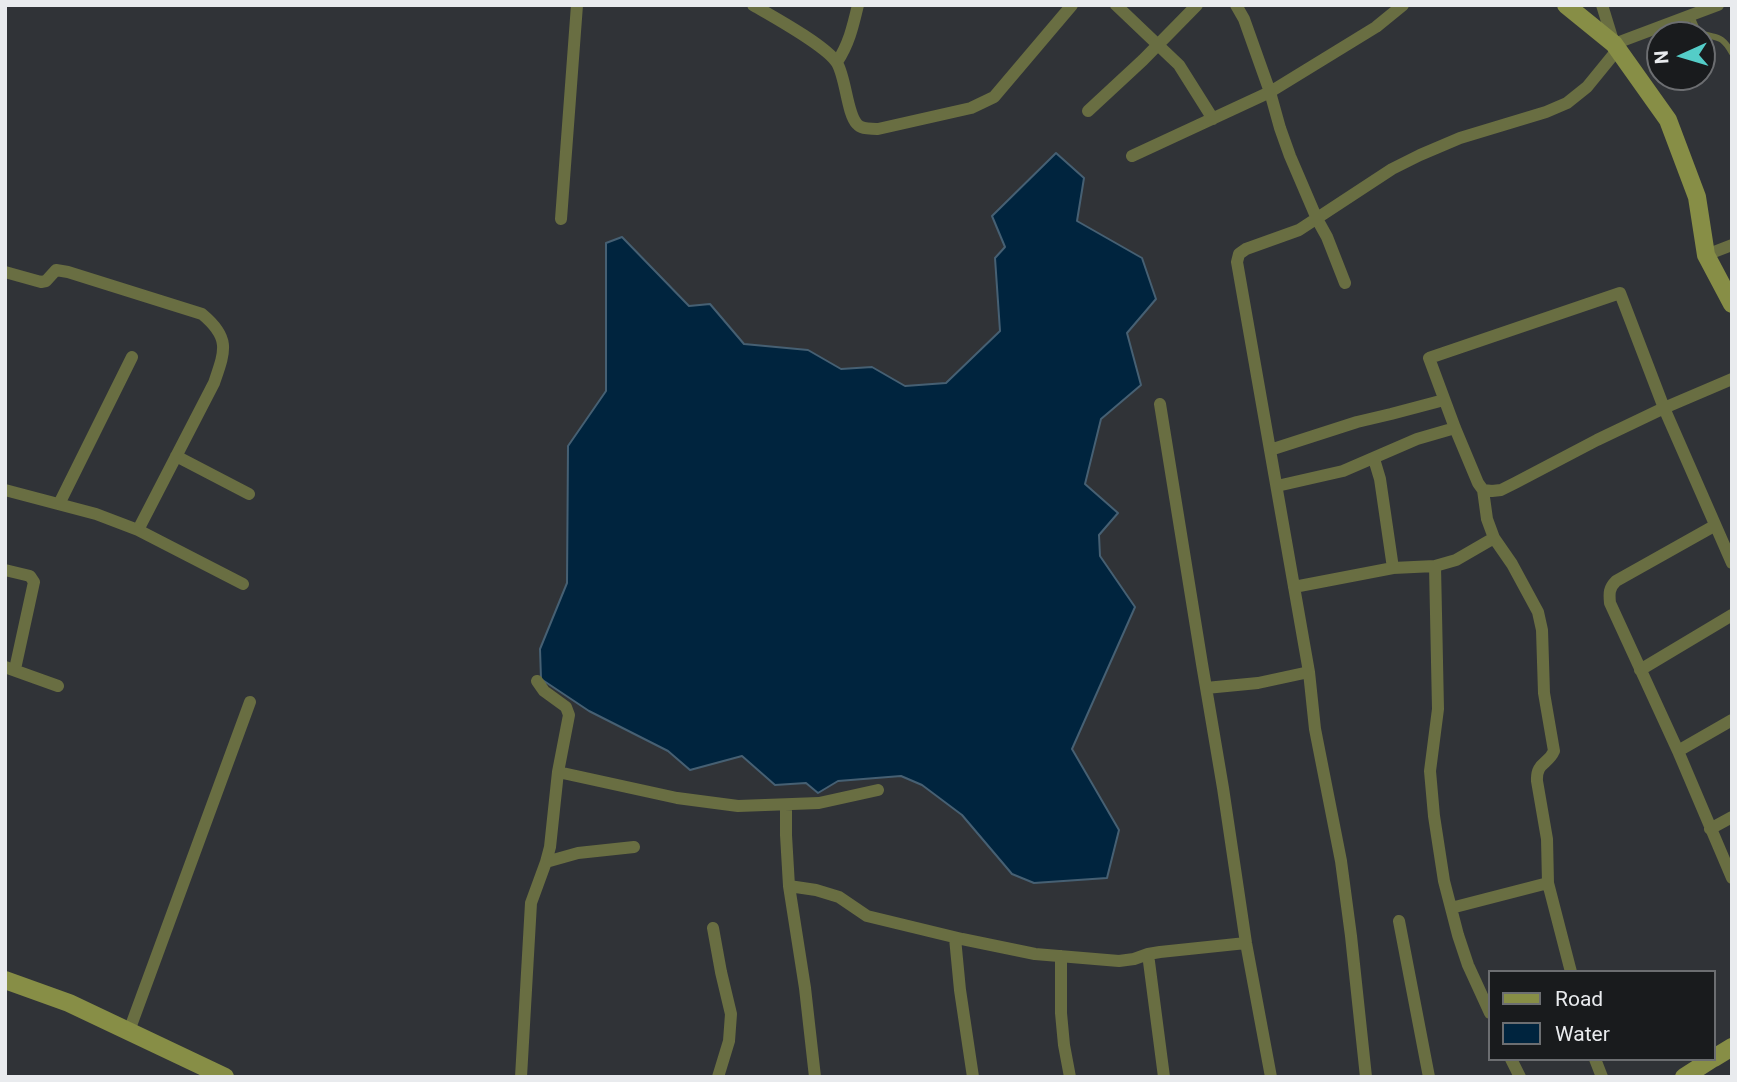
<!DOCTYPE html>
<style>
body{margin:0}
#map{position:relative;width:1737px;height:1082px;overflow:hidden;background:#303337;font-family:Roboto,sans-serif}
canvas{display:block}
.frame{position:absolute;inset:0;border:7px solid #e9ebee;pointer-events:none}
.legend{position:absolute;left:1488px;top:970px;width:228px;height:91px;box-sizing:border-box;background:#191b1d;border:2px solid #6c6e71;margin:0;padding:9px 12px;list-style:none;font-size:21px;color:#e9ebee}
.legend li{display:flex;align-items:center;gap:14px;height:35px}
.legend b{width:35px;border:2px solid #6c6e71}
.north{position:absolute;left:1646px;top:21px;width:70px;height:70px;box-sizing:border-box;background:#191b1d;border:2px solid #6c6e71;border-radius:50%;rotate:266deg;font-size:19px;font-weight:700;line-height:28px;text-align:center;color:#e9ebee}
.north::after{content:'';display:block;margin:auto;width:24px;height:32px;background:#54cdc8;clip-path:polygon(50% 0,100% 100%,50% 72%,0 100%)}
</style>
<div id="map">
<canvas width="1737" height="1082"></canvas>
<div class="frame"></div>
<ul class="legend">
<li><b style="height:9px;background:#878e46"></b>Road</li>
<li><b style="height:19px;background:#00243e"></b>Water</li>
</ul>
<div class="north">N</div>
</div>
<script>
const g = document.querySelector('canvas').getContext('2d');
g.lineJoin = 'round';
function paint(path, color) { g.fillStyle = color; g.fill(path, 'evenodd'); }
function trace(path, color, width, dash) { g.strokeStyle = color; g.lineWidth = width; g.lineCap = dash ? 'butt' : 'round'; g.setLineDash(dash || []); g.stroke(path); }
const water = new Path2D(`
 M1056,153L1084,178L1077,221L1142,258L1156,299L1127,333L1141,385L1101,419L1085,484L1118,513L1099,535L1100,556L1135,607L1072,749L1119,830L1107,878L1034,883L1012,874L962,815L922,785L901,776L838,781L818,793L806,783L775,785L742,756L690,770L668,751L589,711L541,679L540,649L567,583L568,446L606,391V243L622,237L689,306L710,304L744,344L808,350L841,369L872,367L905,386L946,383L1000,331L995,258L1005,247L992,216Z`);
const lane = new Path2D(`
 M1691,16L1698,32C1716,40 1720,32 1732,53`);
const street = new Path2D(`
 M753,5C772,16 827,46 837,63C846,78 847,114 857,124C862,130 871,128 878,129L971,108L994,97L1072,5
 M1116,5L1179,65L1213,119
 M1236,5L1244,19L1270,92L1280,128L1290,156L1317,219L1327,237L1345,283
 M1602,5L1614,44L1718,5
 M837,62C849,44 853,26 858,5
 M1088,111L1143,60L1197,5
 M1132,156L1270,92L1376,27L1403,5
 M561,219L577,5
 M1706,255L1732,245
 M5,272L41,282L46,281L56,270L68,272L202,314C231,338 225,351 214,383L138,530
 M1620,293L1664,408L1597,440L1515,483L1501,490L1492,491L1483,490L1478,483L1455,428L1429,358Z
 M1732,379L1664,408L1732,563
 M1160,404L1202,664L1223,788L1246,943L1271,1077
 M1270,450L1357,422L1391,414L1444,400
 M176,456L249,494
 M1374,459L1380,479L1393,568
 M1277,486L1343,471L1417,439L1455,428
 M5,490L96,514L138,530L243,584
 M1483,490L1487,519L1494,538L1512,564L1538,612L1542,630L1544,693L1554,751C1548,765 1536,762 1537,781L1547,839L1548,883L1571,972
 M59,504L132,357
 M1714,526L1616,581C1609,588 1609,593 1610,603L1678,751L1732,878
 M1435,566L1438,709L1430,771L1434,816L1444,881L1458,935L1468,965L1490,1013
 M5,570L30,576L34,582L15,669
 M1294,587L1393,568L1435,566L1456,560L1494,538
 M5,667L58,686
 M1640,670L1732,615
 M1206,688L1258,683L1309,672
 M1678,751L1732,720
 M558,772L677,798L738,806L819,803L878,790
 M786,805V835L789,886L805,988L815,1077
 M1710,829L1732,817
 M546,862L578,853L634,847
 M789,886L816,890L839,897L867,916L962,939L1035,954L1119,961L1134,959L1148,954L1160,952L1246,943
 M1451,908L1548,883
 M1399,921L1429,1077
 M713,928L721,972L731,1014L729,1041L718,1077
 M955,938L960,990L973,1077
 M1148,954L1164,1077
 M1061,956V1013L1064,1045L1070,1077
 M129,1031L250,702
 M1511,1059L1520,1077
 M1595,1059L1602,1077
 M521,1077L531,903L546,862L550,847L558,772L569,715L566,707L544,691L537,681
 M1366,1077L1351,936L1341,861L1315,729L1309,672L1237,262L1239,254L1246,249L1299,230L1392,169L1420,155L1460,138L1546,112L1567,103L1587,87L1618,49`);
const secondary = new Path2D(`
 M1566,5L1614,44L1668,120L1697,197L1706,255L1732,304
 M5,980L69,1003L225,1077
 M1714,1058L1732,1047
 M1684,1077L1712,1059`);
paint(water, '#00243e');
trace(water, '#466073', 2);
trace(lane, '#696e42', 6);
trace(street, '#696e42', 12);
trace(secondary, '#878e46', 18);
</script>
